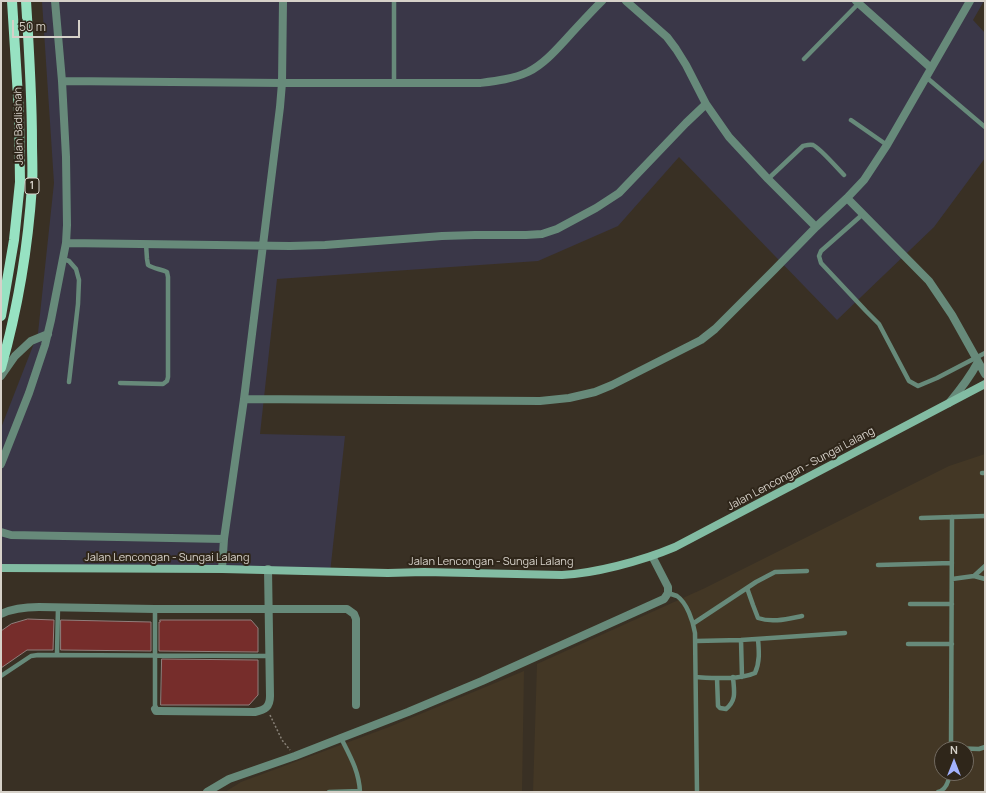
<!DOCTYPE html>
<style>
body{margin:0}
#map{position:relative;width:986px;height:793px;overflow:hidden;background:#393024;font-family:Manrope,sans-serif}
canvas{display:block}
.frame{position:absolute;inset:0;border:2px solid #d6d1c9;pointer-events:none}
.north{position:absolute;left:934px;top:741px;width:40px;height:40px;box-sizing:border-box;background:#2f261a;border:1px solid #726a60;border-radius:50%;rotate:0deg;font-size:11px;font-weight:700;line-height:16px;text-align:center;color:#d6d1c9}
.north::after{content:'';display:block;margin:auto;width:14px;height:18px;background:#a3b2fd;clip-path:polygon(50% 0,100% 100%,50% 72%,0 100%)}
.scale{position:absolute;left:12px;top:20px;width:68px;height:18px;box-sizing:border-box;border:2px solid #d6d1c9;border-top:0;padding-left:5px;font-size:12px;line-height:14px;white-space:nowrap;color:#d6d1c9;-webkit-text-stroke:3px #2f261a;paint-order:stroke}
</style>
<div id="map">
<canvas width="986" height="793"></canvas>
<div class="frame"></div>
<div class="north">N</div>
<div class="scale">50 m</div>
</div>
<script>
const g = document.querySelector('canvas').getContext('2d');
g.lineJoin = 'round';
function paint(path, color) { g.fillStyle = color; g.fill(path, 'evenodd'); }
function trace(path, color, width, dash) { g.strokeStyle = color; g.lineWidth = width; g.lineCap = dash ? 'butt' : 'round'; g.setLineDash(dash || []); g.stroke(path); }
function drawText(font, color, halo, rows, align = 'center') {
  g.font = font + ' Manrope,sans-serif'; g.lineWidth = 4; g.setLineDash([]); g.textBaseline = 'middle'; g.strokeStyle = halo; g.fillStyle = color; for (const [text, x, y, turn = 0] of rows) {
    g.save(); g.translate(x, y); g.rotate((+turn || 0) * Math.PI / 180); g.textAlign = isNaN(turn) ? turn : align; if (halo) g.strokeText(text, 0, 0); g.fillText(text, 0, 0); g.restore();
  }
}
const built = new Path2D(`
 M985,454V792H533L537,664L705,588L949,466ZM942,749H966V773H942Z
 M524,671L522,792H225L241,782L389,727Z`);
const industrial = new Path2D(`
 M42,1H984L973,20L985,33V158L934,227L837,320L679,157L618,226L538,261L277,279L260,434L345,436L330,573L1,567V428L38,333L54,183Z`);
const building = new Path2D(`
 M28,619L54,620L53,650H27L1,668V631L11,624Z
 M61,620L151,622V651L61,650Z
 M160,620H251L258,628V652L159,651V622H160Z
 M162,659L258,660V695L249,705H161Z`);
const path = new Path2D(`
 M270,715L282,740L290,750`);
const lane = new Path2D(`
 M804,59L859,3
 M926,77L985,127
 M394,83V1
 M851,120L887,145
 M768,179L803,146C807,145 810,144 813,145C820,148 838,169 844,175
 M863,214L821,251L819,256L821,263L866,311L879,324L909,381L918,386L937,378L985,353
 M63,259L69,261L76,269L79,280L78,304L69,382
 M120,383L163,384L167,381L168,377V277L167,272C161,269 154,269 148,265L147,259L146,244
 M982,473H985
 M921,518L985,516
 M878,565L952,563
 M974,576L985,566
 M952,579L974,576L985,579
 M747,588L753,605L758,618C772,623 787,619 802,616
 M668,593C671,594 674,595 677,596C687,603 693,621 695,633L697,792
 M910,604H952
 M155,609V709
 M694,623L756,582L775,572L807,571
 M741,640L742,677
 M696,641L741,640L845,633
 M908,644H952
 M57,654L58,607
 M1,676L31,656L38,655L269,656
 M696,677C713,678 740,680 755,673C760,662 759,651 758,639
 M717,678L718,706L720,708L726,709C737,700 734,691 733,677
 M341,738C350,756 359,771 360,792
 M951,748L979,749L985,747
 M951,749L952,517
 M329,792L360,791
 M938,792C946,790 949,780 950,773`);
const street = new Path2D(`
 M626,1L667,37L676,49L686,65L706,104L729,137L768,179L816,227
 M856,1L931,68
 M62,81L282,83H480C496,81 513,79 528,72C544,64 556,50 568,37C579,25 590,13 602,1
 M847,198L929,281L952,315L985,374
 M66,243L290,246L325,245L442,236L475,235H526L542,234L557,229L596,208L619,193L686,123L706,104
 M1,376L15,356L31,341L48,334
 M244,399L540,401L569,398L595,392L612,385L701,340L715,329L774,270L816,227L847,198L864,180L887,145L970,1
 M949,403C960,390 970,377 978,362
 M1,464L29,393L45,345L51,320L66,243L67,225L66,157L62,81L55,1
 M1,532L11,535L224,539
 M222,569L224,539L244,399L280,107L282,83L283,1
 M1,614C13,608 26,607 39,607L155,609H347L354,614L356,619V705
 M155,709L156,711H159L255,712C265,710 270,707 270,696L268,569
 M207,792L229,779L295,756L341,738L408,712L482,681L664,599L668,593V587L652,556`);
const secondary = new Path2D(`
 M1,568L222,569L388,573L424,572L562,575C582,574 597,571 617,566C637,561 656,555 675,547L985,384`);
const primary = new Path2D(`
 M1,316L14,240L20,182L19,113L12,1
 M1,368C18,308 28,247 32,186C33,172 32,157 32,143C32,96 29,48 26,1`);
const shields = [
 [32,186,14]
];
const shieldNames = [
 ["1",32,186]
];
const streetNames = [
 ["Jalan Badlishah",19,126,-91],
 ["Jalan Lencongan - Sungai Lalang",801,469,-28],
 ["Jalan Lencongan - Sungai Lalang",167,558],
 ["Jalan Lencongan - Sungai Lalang",491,562]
];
paint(built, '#433725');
paint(industrial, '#3a3748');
paint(building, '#762d2b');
trace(building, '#917e7c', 1);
trace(path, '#888177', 1.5, [2, 2]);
trace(lane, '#678a7a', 4.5);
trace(street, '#678a7a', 8);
trace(secondary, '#82bca3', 8);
trace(primary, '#97e2c2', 10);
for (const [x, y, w] of shields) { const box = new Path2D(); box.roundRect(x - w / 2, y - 8, w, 16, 3); g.fillStyle = '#2f261a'; g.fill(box); trace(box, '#d6d1c9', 1); }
drawText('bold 10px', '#d6d1c9', null, shieldNames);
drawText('11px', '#d6d1c9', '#2f261a', streetNames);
</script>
